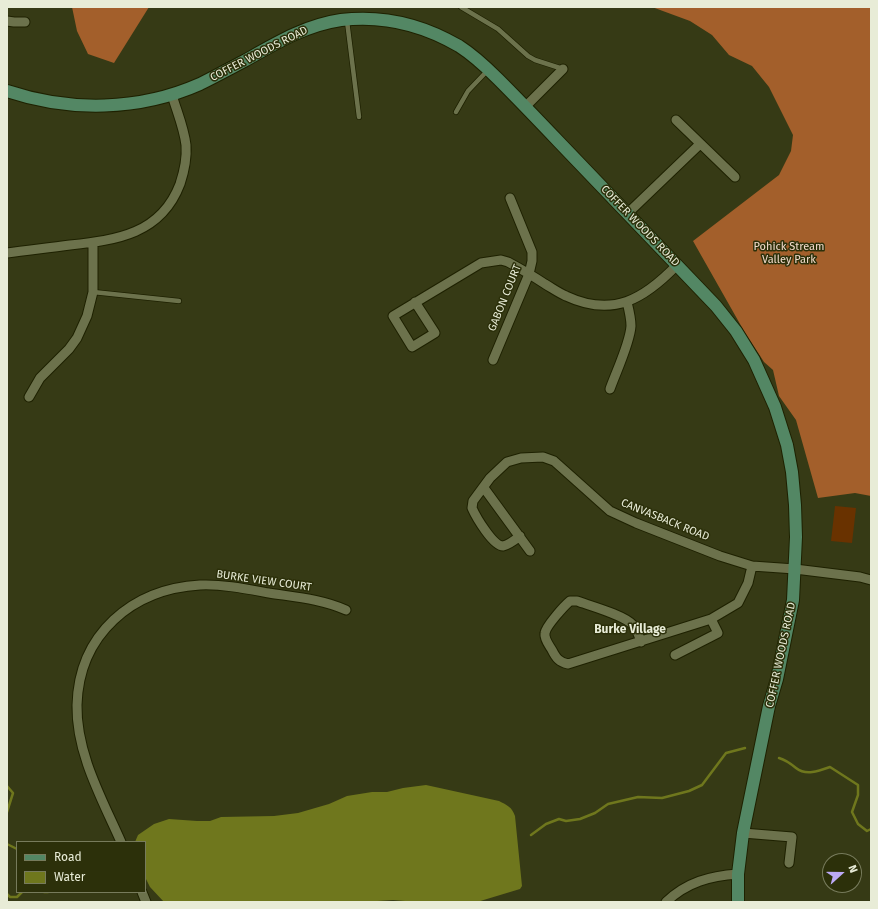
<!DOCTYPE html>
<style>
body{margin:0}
#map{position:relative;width:878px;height:909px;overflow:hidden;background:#363a15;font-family:"Fira Sans",sans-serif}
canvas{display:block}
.frame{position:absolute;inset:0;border:8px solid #e8ecd7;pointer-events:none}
.legend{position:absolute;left:16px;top:841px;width:130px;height:52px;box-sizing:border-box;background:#2c300a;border:1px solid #777b5c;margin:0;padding:5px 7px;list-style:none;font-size:12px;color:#e8ecd7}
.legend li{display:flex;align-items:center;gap:8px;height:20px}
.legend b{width:20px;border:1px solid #777b5c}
.north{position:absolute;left:822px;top:853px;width:40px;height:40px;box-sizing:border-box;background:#2c300a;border:1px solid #777b5c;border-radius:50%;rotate:69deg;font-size:11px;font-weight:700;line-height:16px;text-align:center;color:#e8ecd7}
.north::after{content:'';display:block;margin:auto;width:14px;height:18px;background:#bcaaf6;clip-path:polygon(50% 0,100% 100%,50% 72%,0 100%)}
</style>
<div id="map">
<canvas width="878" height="909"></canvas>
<div class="frame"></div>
<ul class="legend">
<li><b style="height:5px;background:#538764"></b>Road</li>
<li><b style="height:11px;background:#6f771d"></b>Water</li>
</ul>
<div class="north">N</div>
</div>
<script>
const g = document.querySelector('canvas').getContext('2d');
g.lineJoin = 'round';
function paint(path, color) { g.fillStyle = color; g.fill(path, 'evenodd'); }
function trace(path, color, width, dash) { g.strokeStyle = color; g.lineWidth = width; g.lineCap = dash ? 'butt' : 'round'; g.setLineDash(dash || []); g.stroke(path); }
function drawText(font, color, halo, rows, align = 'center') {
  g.font = font + ' "Fira Sans",sans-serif'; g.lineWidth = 3; g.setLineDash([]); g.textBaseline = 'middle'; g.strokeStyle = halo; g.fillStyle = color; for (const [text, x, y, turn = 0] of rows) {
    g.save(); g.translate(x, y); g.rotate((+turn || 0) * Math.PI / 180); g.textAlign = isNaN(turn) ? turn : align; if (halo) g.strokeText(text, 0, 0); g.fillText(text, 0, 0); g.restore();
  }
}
const green = new Path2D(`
 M835,506L856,508L852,543L831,541Z`);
const forest = new Path2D(`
 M72,7H149L114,63L88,54L77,31Z
 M652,7H871V496L855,493L818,498L796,420L779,396L773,370L764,362L744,331L693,241L779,175L791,151L793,135L769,87L752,66L729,55L712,35L690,21Z`);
const water = new Path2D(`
 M426,785L499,801C507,805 512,807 515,816L522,886L520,889L477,902H417L393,900L362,902H164L150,887L145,877V842H135L138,835L154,824L169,819L197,821H210L221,817L274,816L298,813L329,804L347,796L372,792H387L403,788Z`);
const stream = new Path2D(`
 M779,758C786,760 790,763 796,768C806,776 819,771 830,767L858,785V795L852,812L858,824L867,831L871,829
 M7,786L13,793L7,812
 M531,835L546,824L559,819L566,821L580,819L595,813L608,804L638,797L662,798L689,791L702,785L726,753L745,748
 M7,844L17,849
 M44,892H48
 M7,894L10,897H17L22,892`);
const lane = new Path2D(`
 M461,7L498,29L528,56L535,60L563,69
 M347,21L359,117
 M456,112L468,91L488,70
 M93,292L179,301`);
const street = new Path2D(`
 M7,21L14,22H25
 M526,106L563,69
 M676,120L735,177
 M627,214L700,144
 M7,253C28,250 49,248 70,245C117,240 161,234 180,184C184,172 187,158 186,145C184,128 177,112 172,95
 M415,302L435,333L412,347L393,316L481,263L501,260L508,262C521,269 533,276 545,284C552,288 559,293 566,296C613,318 644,299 677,265
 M493,360L529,274L532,261V252L510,198
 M610,389C616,372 630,343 631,326C631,318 629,310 627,302
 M29,397L40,378L69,349L77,338L87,316L93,292V243
 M484,488L530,551
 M520,536C515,540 509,545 503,546C493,546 476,517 472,508L473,501L490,478L507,462L521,458L543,457L554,461L563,469L610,511L636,523L720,556L752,566L795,569L860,577L871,580
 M641,642C639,636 637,629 633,625C624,615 591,606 577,601H570C564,606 546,626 545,633C544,639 549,645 552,650C556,658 559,662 568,664L711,619L738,603L748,583L752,566
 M675,655L718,633L711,619
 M743,833L792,837L789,863
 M121,842C102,799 76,753 77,705C79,634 132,589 200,585C223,584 247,589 269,593C295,597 322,599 346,610
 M142,892L146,902
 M666,902C687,882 710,876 738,874`);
const secondary = new Path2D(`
 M7,91C70,112 139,111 200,84C216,76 231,68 246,60C276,43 306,25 341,20C382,15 423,25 459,46C473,55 486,67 498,79C519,100 539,121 559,142C611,197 664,251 716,306L736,331L754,360L775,407L787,445L792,472L795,505L796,537L793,600L777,679L769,706L743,833L738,874V902`);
const streetNames = [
 ["COFFER WOODS ROAD",259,54,-27],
 ["COFFER WOODS ROAD",640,226,46],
 ["GABON COURT",505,298,-68],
 ["CANVASBACK ROAD",665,520,22],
 ["BURKE VIEW COURT",264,581,8],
 ["COFFER WOODS ROAD",781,655,-78]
];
const parkNames = [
 ["Pohick Stream",789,247],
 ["Valley Park",789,260]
];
const neighbourhoodNames = [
 ["Burke Village",630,630]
];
paint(green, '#693200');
paint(forest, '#a35f2b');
paint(water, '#6f771d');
trace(stream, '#6f771d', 2.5);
trace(lane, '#1e2100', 6);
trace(street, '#1e2100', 11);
trace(secondary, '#1e2100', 14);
trace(lane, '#6c724c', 4.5);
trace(street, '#6c724c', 9);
trace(secondary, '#538764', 12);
drawText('11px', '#e8ecd7', '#2c300a', streetNames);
drawText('11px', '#f3dbcb', '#2c300a', parkNames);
drawText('bold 12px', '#e8ecd7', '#2c300a', neighbourhoodNames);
</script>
